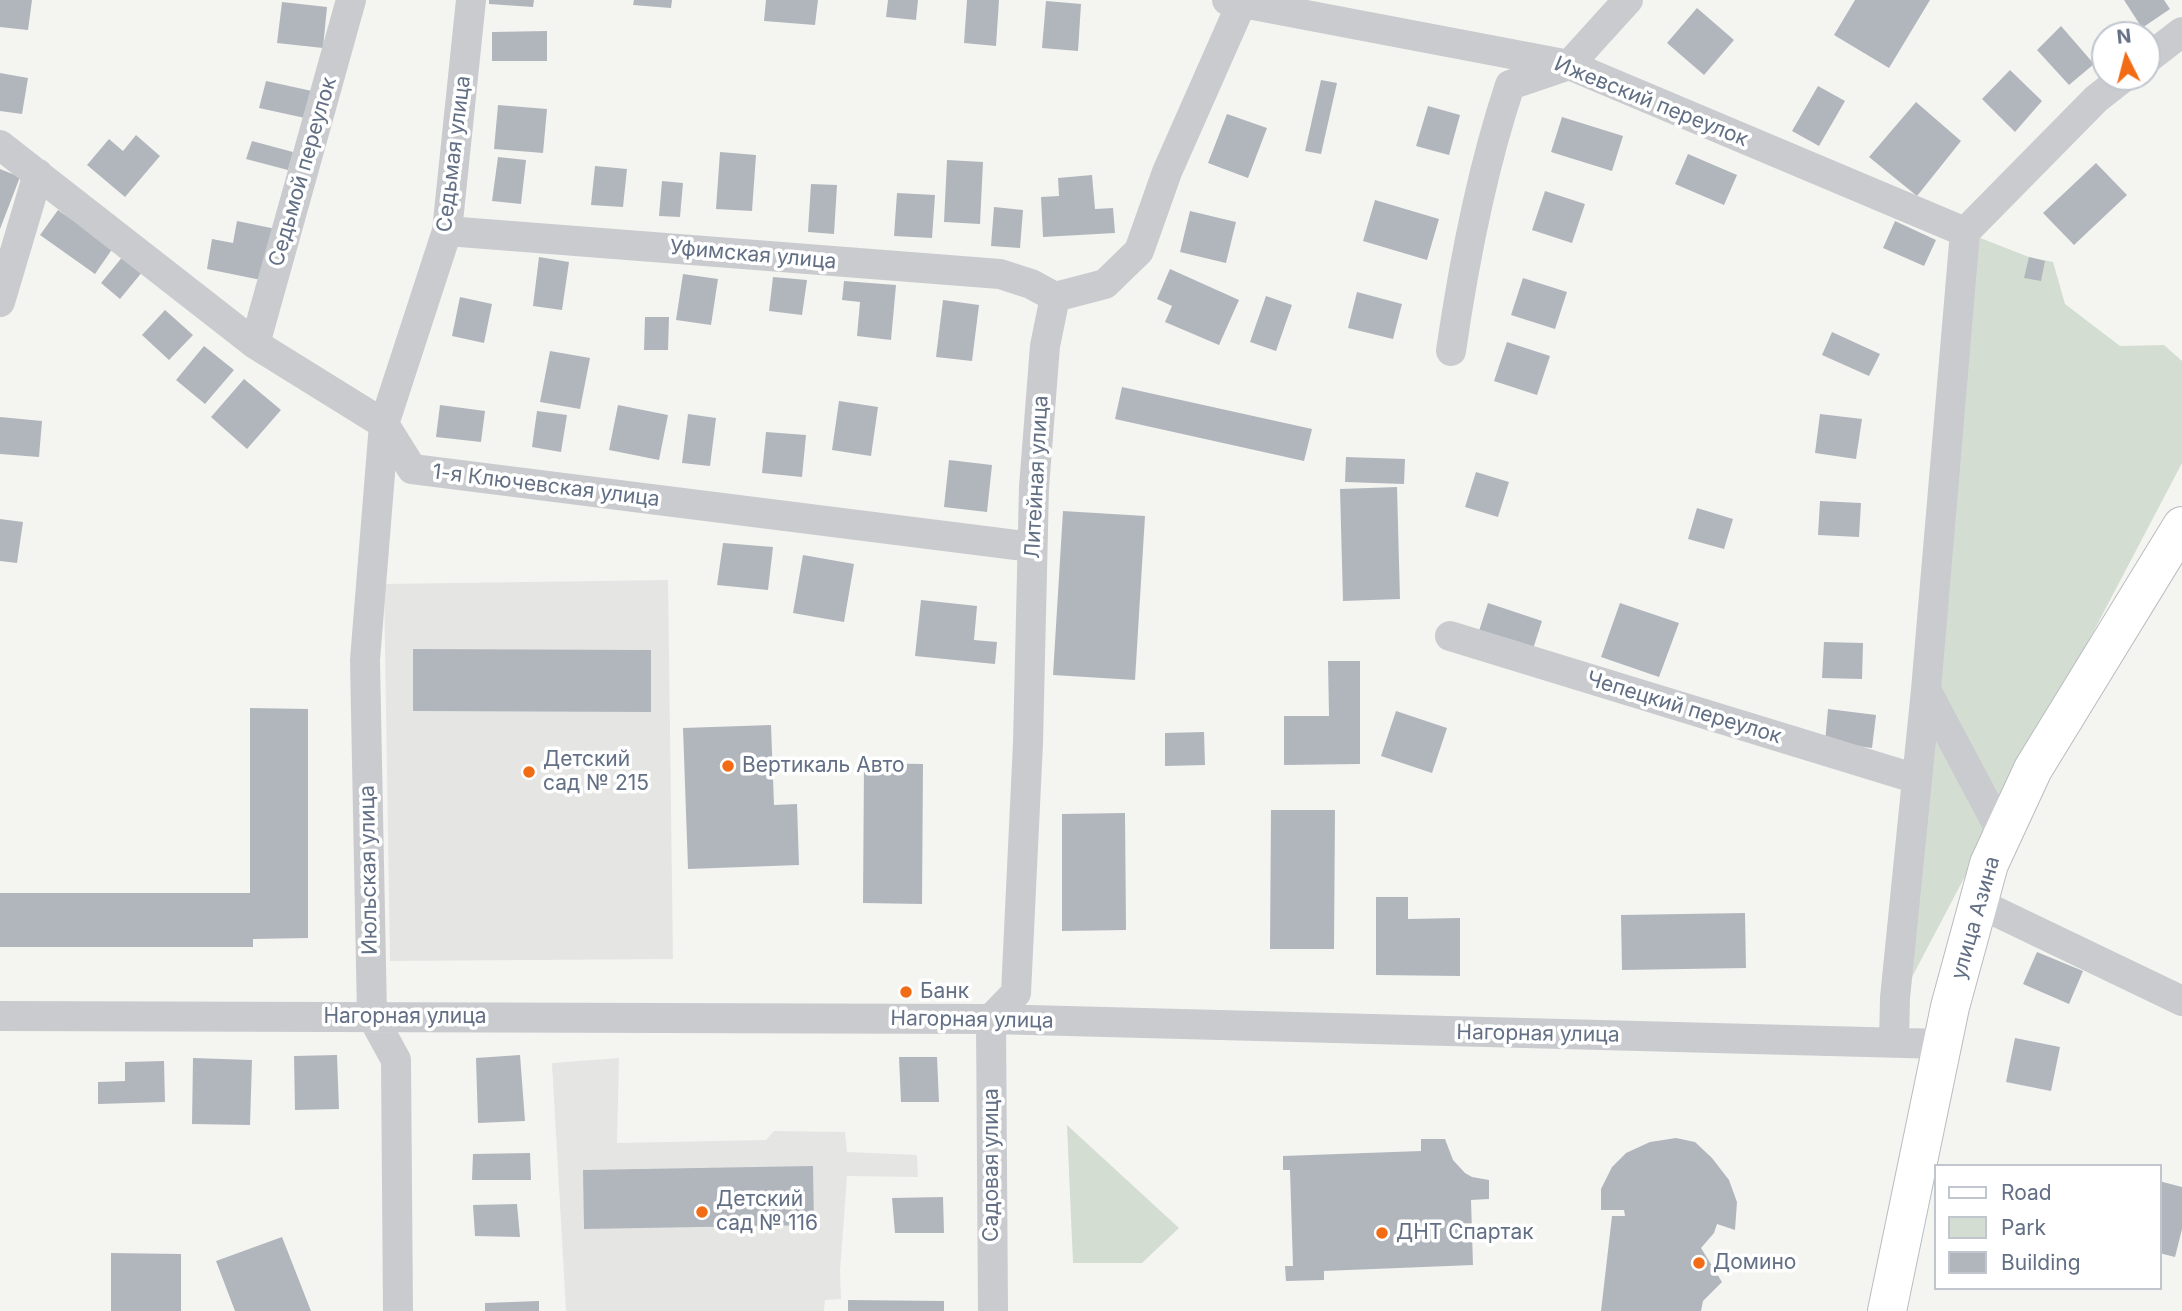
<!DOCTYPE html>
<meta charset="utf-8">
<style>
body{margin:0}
#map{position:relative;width:2182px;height:1311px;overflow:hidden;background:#f4f5f1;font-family:Inter,sans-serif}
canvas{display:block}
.legend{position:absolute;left:1934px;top:1164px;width:228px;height:126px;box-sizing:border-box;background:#fff;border:2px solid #c0c5ce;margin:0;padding:9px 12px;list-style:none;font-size:21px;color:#626f84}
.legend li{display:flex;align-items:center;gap:14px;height:35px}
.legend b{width:35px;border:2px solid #c0c5ce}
.north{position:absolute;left:2091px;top:21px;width:70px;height:70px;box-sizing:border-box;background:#fff;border:2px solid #c0c5ce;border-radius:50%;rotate:354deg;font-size:19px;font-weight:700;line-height:28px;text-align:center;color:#626f84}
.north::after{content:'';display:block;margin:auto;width:24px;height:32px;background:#f16c15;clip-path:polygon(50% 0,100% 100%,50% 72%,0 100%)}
</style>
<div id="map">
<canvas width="2182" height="1311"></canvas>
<ul class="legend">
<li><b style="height:9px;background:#fff"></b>Road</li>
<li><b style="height:19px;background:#d4ddd1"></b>Park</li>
<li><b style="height:19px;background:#b1b6bd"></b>Building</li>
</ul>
<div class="north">N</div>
</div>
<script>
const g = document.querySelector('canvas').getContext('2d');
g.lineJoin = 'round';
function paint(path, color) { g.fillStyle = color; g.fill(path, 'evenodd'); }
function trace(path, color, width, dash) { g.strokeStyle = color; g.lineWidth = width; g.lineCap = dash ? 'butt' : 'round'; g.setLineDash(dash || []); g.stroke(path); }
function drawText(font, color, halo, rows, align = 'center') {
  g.font = font + ' Inter,sans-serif'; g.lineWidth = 7; g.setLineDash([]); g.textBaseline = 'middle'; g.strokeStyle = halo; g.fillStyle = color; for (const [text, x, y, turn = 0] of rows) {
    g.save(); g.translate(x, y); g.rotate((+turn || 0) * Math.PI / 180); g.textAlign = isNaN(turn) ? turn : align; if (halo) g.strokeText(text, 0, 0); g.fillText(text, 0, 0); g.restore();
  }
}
const built = new Path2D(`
 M668,580L673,959L390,961L384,584Z
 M619,1058L617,1143L766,1140L774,1131L845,1132L847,1152L917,1155L918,1177L847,1176L840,1271L841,1299L825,1300L824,1311H566L552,1063Z`);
const green = new Path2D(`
 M1970,234L2029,257L2053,262L2065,304L2120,346L2164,345L2182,361V463L1910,981Z
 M1067,1125L1179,1228L1142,1263H1073Z`);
const building = new Path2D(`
 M0,0H32L28,30L0,27Z
 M489,0H534L533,7L489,4Z
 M634,0H672L671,8L633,5Z
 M766,0H818L815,25L764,21Z
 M888,0H918L916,20L886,17Z
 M967,0H999L996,46L964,43Z
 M1855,0H1930L1889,68L1834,35Z
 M2124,0H2164L2170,9L2142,28Z
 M1046,1L1081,4L1078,51L1042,48Z
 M282,2L327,7L323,48L277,43Z
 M1697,8L1734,40L1704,75L1667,43Z
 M2061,26L2094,64L2069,85L2037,50Z
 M547,31V61H492V32Z
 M2010,70L2042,101L2015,132L1982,99Z
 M0,73L28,78L22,114L0,111Z
 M1321,80L1337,83L1321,154L1305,151Z
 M266,81L312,91L305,118L259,108Z
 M1818,86L1845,101L1819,146L1792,131Z
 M1916,102L1961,141L1917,196L1869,157Z
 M498,105L547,109L543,153L494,149Z
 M1428,106L1460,115L1449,155L1416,146Z
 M1227,114L1267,128L1248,178L1208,163Z
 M1562,117L1623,136L1612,171L1551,152Z
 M136,135L160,156L125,197L87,165L109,139L123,151Z
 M252,141L293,152L288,170L246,159Z
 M720,152L756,155L752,211L716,209Z
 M1688,154L1737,175L1724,205L1675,184Z
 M498,157L526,160L521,204L492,201Z
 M947,160L983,162L980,224L944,222Z
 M2096,163L2127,195L2074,245L2043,213Z
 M595,166L627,169L623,207L591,205Z
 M0,169L20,177L0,229Z
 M1092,175L1095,209L1113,208L1115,233L1043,237L1041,197L1059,196L1058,178Z
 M662,181L683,183L680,217L659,216Z
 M811,184L837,185L834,234L808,232Z
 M1545,191L1585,204L1572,243L1532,230Z
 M897,193L935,195L932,238L894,236Z
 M1375,200L1439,219L1427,260L1363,241Z
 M994,207L1023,210L1020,248L991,246Z
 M58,210L113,248L95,274L40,235Z
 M1190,211L1236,222L1226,263L1180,252Z
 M237,221L276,229L266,281L207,269L212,239L233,243Z
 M1895,221L1936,240L1924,266L1883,248Z
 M124,255L143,271L120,299L101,283Z
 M539,257L569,262L562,310L533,306Z
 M2029,257L2045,261L2041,281L2024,278Z
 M1170,269L1239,300L1219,345L1165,322L1172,306L1157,299Z
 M683,274L718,279L711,325L676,320Z
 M773,277L807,280L802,315L769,311Z
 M1523,278L1567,292L1555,329L1511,315Z
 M844,281L896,285L891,340L857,336L860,302L842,300Z
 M1357,292L1402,304L1393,339L1348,328Z
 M1266,296L1292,305L1276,351L1250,342Z
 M460,297L492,304L484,343L452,336Z
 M943,300L979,305L972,361L936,357Z
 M165,310L193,335L169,360L142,335Z
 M645,317H669L668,350H644Z
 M1832,332L1880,354L1869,376L1822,355Z
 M1507,342L1550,356L1537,395L1494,381Z
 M204,346L234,370L205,404L176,380Z
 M550,351L590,358L580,409L540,402Z
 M244,379L281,410L247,449L211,417Z
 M1122,387L1312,429L1304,461L1115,419Z
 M839,401L878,407L871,456L832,450Z
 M440,405L485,411L481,442L436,437Z
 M618,405L668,415L659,460L609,450Z
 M537,411L567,415L561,452L532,447Z
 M688,414L716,418L710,466L682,463Z
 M1820,414L1862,419L1856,459L1815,453Z
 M0,417L42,421L39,457L0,454Z
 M766,432L806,435L802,477L762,473Z
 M1346,457L1405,459L1404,484L1345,482Z
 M949,460L992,465L987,512L944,507Z
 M1476,472L1509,482L1498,517L1465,507Z
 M1397,487L1400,599L1343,601L1340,489Z
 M1820,501L1861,503L1859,537L1818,535Z
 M1697,508L1733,519L1724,549L1688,539Z
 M1063,511L1145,516L1135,680L1053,675Z
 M0,519L23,522L17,563L0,561Z
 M723,543L773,547L768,590L717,585Z
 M803,555L854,564L844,622L793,613Z
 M921,600L977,606L974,640L997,642L995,664L915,656Z
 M1488,603L1542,621L1532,652L1478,634Z
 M1620,603L1679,623L1659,677L1601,657Z
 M1824,642L1863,643L1862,679L1822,678Z
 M413,649L651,650V712L413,711Z
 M1328,661H1360V764L1284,765V716H1329Z
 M250,708L308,709V938L253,939V947H0V893H250Z
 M1828,709L1876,715L1872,748L1825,742Z
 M1396,711L1447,728L1432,773L1381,756Z
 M771,725L774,805L797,804L799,865L688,869L683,728Z
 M1204,732L1205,765L1165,766V733Z
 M864,763L923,764L922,904L863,903Z
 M1271,810H1335L1334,949H1270Z
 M1125,813L1126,930L1062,931V814Z
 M1376,897H1408V919L1460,918V976L1376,975Z
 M1745,913L1746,968L1622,970L1621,915Z
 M2037,952L2083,971L2069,1004L2023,984Z
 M2015,1038L2060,1047L2051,1091L2006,1082Z
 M337,1055L339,1109L295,1110L294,1056Z
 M520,1055L525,1121L478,1123L476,1058Z
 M899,1057H937L939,1102H901Z
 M193,1058L252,1060L250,1125L192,1124Z
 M164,1061L165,1102L98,1104V1082L125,1081V1062Z
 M1676,1138L1695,1142L1712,1158L1729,1180L1737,1202L1735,1230L1717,1224L1714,1233L1701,1248L1722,1282L1703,1301L1701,1311H1601L1612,1216H1625L1624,1210H1601V1189L1612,1167L1626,1153L1650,1142Z
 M1421,1139H1445L1453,1160L1465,1173L1472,1177L1489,1180V1199L1471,1200L1473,1265L1324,1271V1280L1286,1281L1285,1266H1293L1290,1170H1283V1156L1421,1151Z
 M530,1153L531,1180H472L473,1154Z
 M813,1166L814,1225L584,1229L583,1170Z
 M2159,1181L2182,1187V1229L2175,1257L2159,1253Z
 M943,1197L944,1233H895L892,1198Z
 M517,1204L520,1237L475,1236L473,1205Z
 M282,1237L311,1311H235L216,1261Z
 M111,1253L181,1254V1311H111Z
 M848,1300L944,1301V1311H848Z
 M539,1301V1311H485V1303Z`);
const minor = new Path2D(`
 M1227,0L1569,65L1965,232
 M2147,59L2182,32
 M0,145L255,344L384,424L412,469L1032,547
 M447,231L1000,274L1031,284L1055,297
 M0,302L38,174
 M255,344L351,0
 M1451,351C1464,261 1481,172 1510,85L1569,65L1628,0
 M1450,636L1917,779
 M1926,690L2003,835
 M1978,903L2182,1001
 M0,1016L991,1019L1943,1044
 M991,1019L1016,993L1028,743L1034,487L1045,346L1055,297L1105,284L1139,251L1167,172L1243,0
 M991,1019L993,1311
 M1894,1042L1895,998L1926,690L1965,232L2096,99L2124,77
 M398,1311L396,1060L372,1016L365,660L384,424L447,231L471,0`);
const primary = new Path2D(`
 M1887,1311L1950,1007L1989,864L2033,769L2182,526`);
const markers = [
 [728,766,7,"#f16c15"],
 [529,772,7,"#f16c15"],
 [906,992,7,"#f16c15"],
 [702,1212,7,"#f16c15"],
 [1382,1233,7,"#f16c15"],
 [1699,1263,7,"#f16c15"]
];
const streetNames = [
 ["Ижевский переулок",1651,102,22],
 ["Седьмая улица",454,154,-83],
 ["Седьмой переулок",303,172,-74],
 ["Уфимская улица",753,255,5],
 ["Литейная улица",1037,477,-87],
 ["1-я Ключевская улица",546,486,7],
 ["Чепецкий переулок",1684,708,17],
 ["Июльская улица",369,870,-91],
 ["улица Азина",1976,918,-74],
 ["Нагорная улица",405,1017],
 ["Нагорная улица",972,1020,1],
 ["Нагорная улица",1538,1034,1],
 ["Садовая улица",992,1165,-90]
];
const poiNames = [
 ["Детский",543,760],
 ["сад № 215",543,784],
 ["Вертикаль Авто",742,766],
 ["Банк",920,992],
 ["Детский",716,1200],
 ["сад № 116",716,1224],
 ["ДНТ Спартак",1396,1233],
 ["Домино",1713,1263]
];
paint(built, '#e5e6e4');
paint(green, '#d4ddd1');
paint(building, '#b1b6bd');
trace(primary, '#b9bcc0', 40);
trace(minor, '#c9cbcf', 30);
trace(primary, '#fff', 38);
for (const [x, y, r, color] of markers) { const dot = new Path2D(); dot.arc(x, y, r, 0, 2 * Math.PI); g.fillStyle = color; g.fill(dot); trace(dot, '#fff', 2.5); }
drawText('21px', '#626f84', '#fff', streetNames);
drawText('21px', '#626f84', '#fff', poiNames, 'left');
</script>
